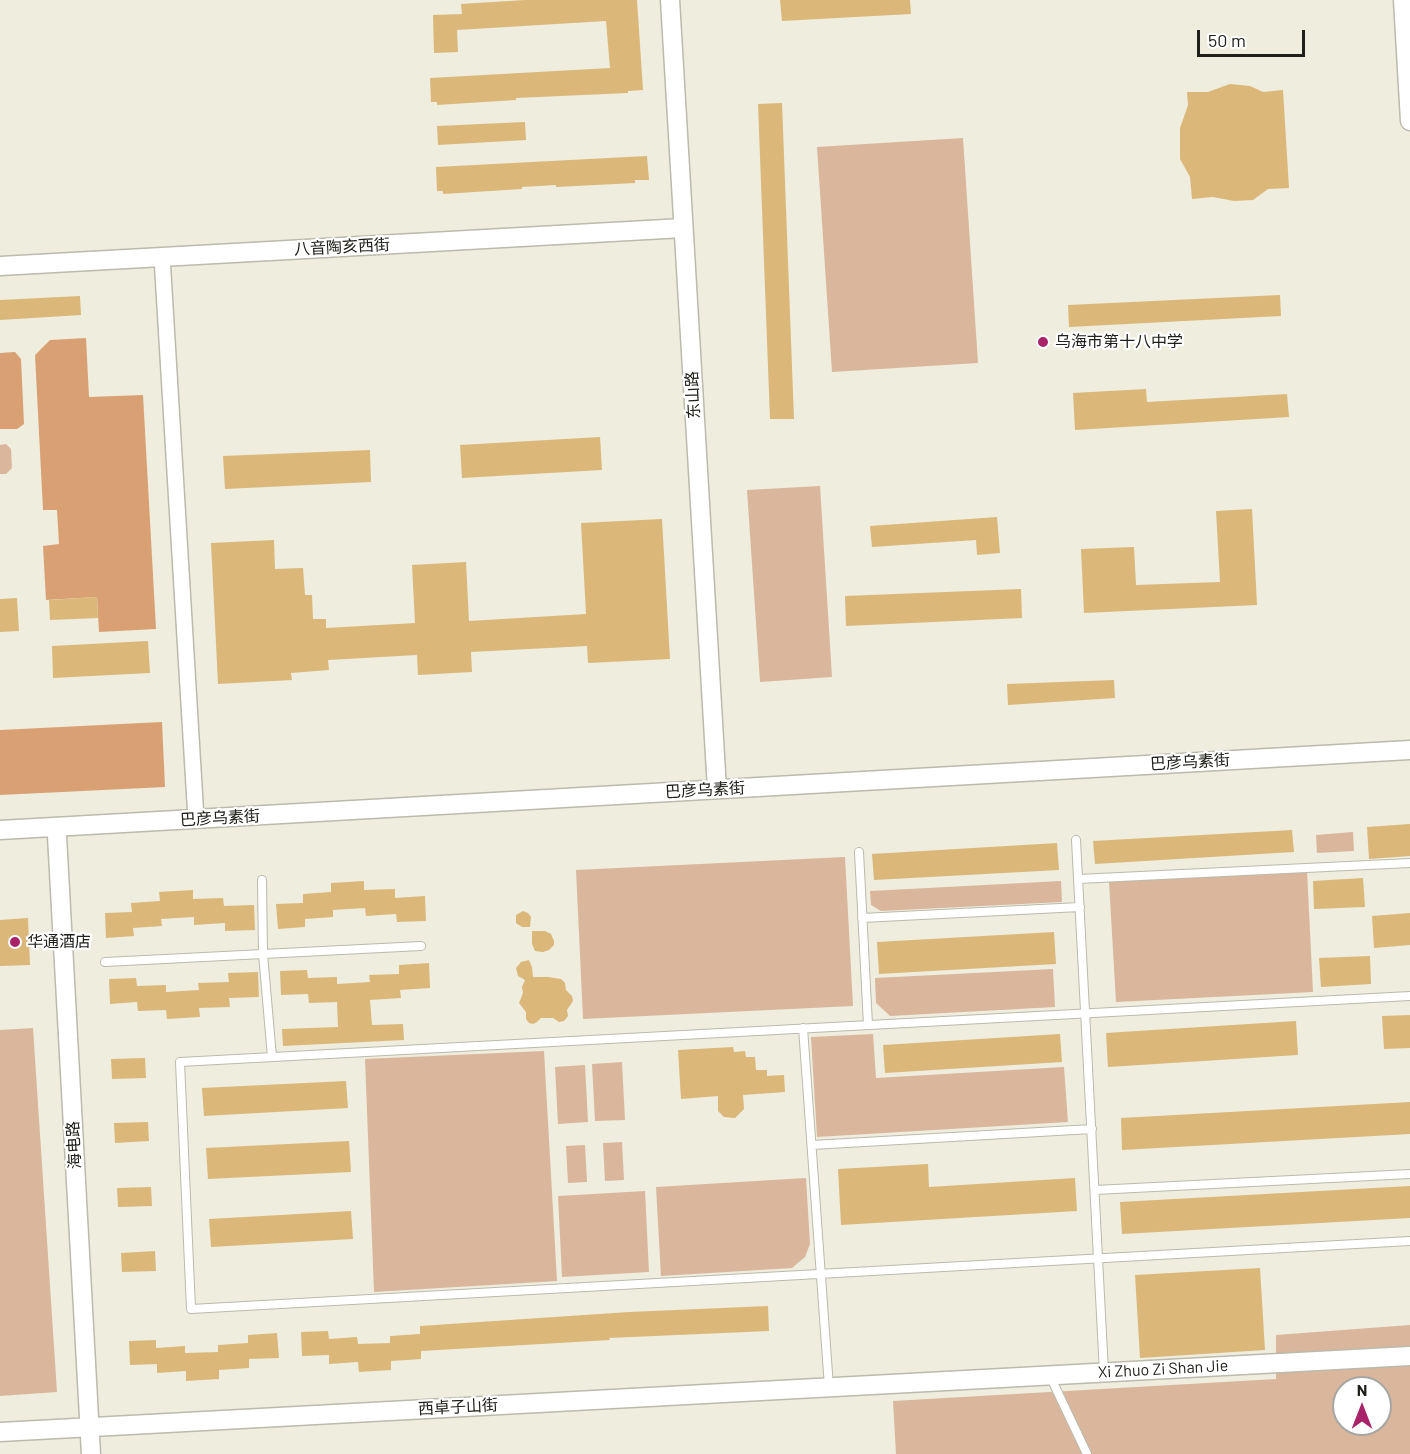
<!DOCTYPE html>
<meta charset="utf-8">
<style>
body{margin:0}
#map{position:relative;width:1410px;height:1454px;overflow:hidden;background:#eeedde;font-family:Barlow,sans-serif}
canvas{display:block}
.north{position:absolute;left:1332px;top:1376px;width:60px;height:60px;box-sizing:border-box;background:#fff;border:2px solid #a6a6a4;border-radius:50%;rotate:0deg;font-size:16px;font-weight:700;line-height:24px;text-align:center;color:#20201b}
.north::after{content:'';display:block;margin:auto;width:21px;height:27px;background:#a9236b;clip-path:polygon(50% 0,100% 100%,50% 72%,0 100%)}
.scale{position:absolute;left:1197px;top:30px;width:108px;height:27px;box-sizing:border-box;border:3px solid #20201b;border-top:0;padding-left:8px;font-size:18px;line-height:21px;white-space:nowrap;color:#20201b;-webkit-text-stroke:4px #fff;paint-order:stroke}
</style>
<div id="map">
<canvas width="1410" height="1454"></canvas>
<div class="north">N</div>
<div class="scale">50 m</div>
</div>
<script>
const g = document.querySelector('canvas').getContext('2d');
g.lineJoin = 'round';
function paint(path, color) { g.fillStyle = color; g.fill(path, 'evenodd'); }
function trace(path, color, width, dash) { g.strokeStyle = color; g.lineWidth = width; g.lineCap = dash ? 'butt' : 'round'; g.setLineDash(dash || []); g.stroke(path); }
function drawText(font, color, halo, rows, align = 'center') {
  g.font = font + ' Barlow,"Noto Sans SC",sans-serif'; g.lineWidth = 4.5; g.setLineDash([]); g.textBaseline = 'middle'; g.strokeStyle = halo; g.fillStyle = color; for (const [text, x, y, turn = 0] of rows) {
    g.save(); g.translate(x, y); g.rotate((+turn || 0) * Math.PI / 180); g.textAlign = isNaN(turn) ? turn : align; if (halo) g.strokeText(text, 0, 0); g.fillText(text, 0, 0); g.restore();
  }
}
const green = new Path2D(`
 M963,138L978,363L832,372L817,147Z
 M6,444L11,449L12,468L6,474H0V445Z
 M820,486L832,677L760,682L747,490Z
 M1353,832L1354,851L1317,853L1316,835Z
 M845,857L853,1006L583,1019L576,870Z
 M1307,871L1313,992L1116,1002L1109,882Z
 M1061,881L1062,902L881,911L871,905L870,891Z
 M1053,969L1055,1007L890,1016L876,1003L875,978Z
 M33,1028L57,1392L0,1396V1030Z
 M873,1034L876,1078L1064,1067L1068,1122L817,1137L811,1037Z
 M544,1051L557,1281L374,1292L365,1059Z
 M622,1062L625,1120L595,1121L592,1064Z
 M585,1065L588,1122L558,1124L555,1067Z
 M622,1142L624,1180L605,1181L603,1143Z
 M585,1145L587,1182L568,1183L566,1146Z
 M806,1178L810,1244L805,1257L792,1268L661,1276L656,1187Z
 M645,1191L649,1272L562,1277L558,1196Z
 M1410,1325V1454H896L893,1401L1276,1379V1335ZM1344,1388H1380V1424H1344Z`);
const forest = new Path2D(`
 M86,338L89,397L143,395L156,629L99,632L97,597L46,600L43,546L59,544L57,510H43L35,355L50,340Z
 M15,352L21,359L24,424L17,429H0V353Z
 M162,722L165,787L0,795V730Z`);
const building = new Path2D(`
 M525,0H637L643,90L628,91V93L516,98V100L437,105V102H431L430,78L610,68L606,21L457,30L458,52L434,53L433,15L462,14L461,4Z
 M780,0H910L911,14L782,21Z
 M1230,84L1250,86L1263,92L1283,90L1289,188L1268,189L1253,200L1234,201L1213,197L1192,199L1190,177L1180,159V128L1188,105L1187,92H1208Z
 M782,103L794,419H770L758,104Z
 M525,122L526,140L438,145L437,126Z
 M647,156L649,180H635V183L556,187V185L522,187V189L443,194V191H437L436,167Z
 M1280,295L1281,316L1069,327L1068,305Z
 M80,296L81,315L0,320V300Z
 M1146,389L1147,402L1287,394L1289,417L1075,430L1073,393Z
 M600,437L602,470L462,478L460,445Z
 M370,450L371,482L225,489L223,456Z
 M1252,509L1257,605L1084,613L1081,549L1134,547L1136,585L1220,582L1216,511Z
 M997,517L1000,553L977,555L976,540L872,547L870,526Z
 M662,519L670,659L588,663L587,646L471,652L472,672L418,675L417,655L328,660L329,670L291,673L292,680L218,684L211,543L274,540L275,569L303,568L305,595H312L313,619H326V628L415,623L412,565L466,562L469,621L586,614L581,523Z
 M1021,589L1022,618L846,626L845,596Z
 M97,597L98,618L50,620L49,600Z
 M17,598L19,631L0,632V599Z
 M148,641L150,673L53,678L52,646Z
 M1114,680L1115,698L1008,705L1007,684Z
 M1410,824V856L1369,859L1367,827Z
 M1292,830L1294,852L1095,864L1093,841Z
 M1057,843L1059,870L874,880L872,854Z
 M1363,878L1365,907L1314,909L1313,881Z
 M364,881V890L395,889V898L425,896L426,921L397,922L396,914L366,916L365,908L333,910V917L305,919V927L278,929L276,904L303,903V894L331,892V883Z
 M193,890V899L223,898L224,906L254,905L255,930L225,931V923L194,925V917L161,919L162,926L133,928L134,936L106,938L105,913L132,912L131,903L160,901L159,892Z
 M523,911L528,913L531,917L530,927H522L516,923V915Z
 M1410,913V945L1374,948L1372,916Z
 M28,918L30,965L0,966V920Z
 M532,931H545L551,934L554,941V945L549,950L543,952L535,951L532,944Z
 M1054,932L1056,964L879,974L877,942Z
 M1370,956L1371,984L1321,987L1319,958Z
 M529,960L532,967L533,977H548L561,979L565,983L566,990L572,996L573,1001L567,1010L568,1016L564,1021L559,1022L553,1018H541L537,1022L533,1024L529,1023L526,1019V1012L519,1003L523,993L522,987L525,980L518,976L516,968L521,962Z
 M429,963L430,988L400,990L401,998L370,1000L372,1025L403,1024L404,1040L283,1046L282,1029L338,1027L337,1002L309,1003L308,994L281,995L280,971L307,970L308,978L337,977V984L370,982L369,975L399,974V965Z
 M258,972L259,997L229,998L230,1007L199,1008L200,1017L167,1019L166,1010L138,1011L137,1002L110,1004L109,979L136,978L137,986L166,985V992L199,990L198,983L229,982L228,973Z
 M1410,1015V1048L1384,1049L1382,1016Z
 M1296,1021L1298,1055L1108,1067L1106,1033Z
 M1060,1034L1062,1062L885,1073L883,1045Z
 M733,1047L734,1052L745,1051L746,1057H755L756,1070H767V1076L784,1075L785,1092L743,1095L744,1109L735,1118L724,1117L718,1111V1096L681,1099L678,1050Z
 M145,1058L146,1078L112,1079L111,1059Z
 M346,1081L348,1108L204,1116L202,1088Z
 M1410,1102V1134L1122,1150L1121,1118Z
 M148,1122L149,1141L115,1143L114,1123Z
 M349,1141L351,1172L208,1179L206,1148Z
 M928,1164L929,1187L1075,1178L1077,1211L841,1225L838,1169Z
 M1410,1186V1218L1122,1234L1120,1202Z
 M151,1187L152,1206L118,1207L117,1188Z
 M351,1211L353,1239L211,1247L209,1219Z
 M155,1251L156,1271L122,1272L121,1253Z
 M1260,1268L1265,1350L1140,1358L1135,1275Z
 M768,1306L769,1331L609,1338L610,1340L421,1351V1359L391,1361V1370L359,1372L358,1362L329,1364V1355L302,1356L301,1332L328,1331L329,1339L357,1337L358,1344L390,1343V1336L420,1334V1326L629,1312Z
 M277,1333L279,1358L249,1359V1368L219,1370V1379L186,1381V1371L157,1373V1364L130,1365L129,1341L156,1340V1348L185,1346V1353L218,1352V1345L248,1343V1335Z`);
const service = new Path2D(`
 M1076,840L1104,1372
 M859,852L868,1025
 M1078,879L1410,863
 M262,880L263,954L272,1057
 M862,918L1080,907
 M105,962L421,946
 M1410,996L180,1062L191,1309L1410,1241
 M803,1028L829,1387
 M812,1145L1092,1129
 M1095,1190L1410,1174
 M1050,1376L1087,1454`);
const minor = new Path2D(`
 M162,257L196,819`);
const tertiary = new Path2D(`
 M670,0L717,789
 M1403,0L1410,121
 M0,266L683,228
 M0,830L1410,750
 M57,836L91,1454
 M0,1432L1410,1356`);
const markers = [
 [1043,342,6,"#a9236b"],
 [15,942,6,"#a9236b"]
];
const streetNames = [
 ["八音陶亥西街",342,247,-3],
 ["东山路",693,395,-93],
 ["巴彦乌素街",1190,762,-3],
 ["巴彦乌素街",705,790,-3],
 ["巴彦乌素街",220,818,-3],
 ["海电路",74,1145,-93],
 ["Xi Zhuo Zi Shan Jie",1163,1369,-3],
 ["西卓子山街",458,1407,-3]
];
const poiNames = [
 ["乌海市第十八中学",1055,342],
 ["华通酒店",27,942]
];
paint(green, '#dab79c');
paint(forest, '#d9a173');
paint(building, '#dbb87a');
trace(service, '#bbbaac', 10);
trace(minor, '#bbbaac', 18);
trace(tertiary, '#bbbaac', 21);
trace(service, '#fff', 8);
trace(minor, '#fff', 15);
trace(tertiary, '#fff', 18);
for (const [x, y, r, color] of markers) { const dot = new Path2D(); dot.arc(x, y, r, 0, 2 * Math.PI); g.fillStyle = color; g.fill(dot); trace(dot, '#fff', 2); }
drawText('16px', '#20201b', '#fff', streetNames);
drawText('16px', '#20201b', '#fff', poiNames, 'left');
</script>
